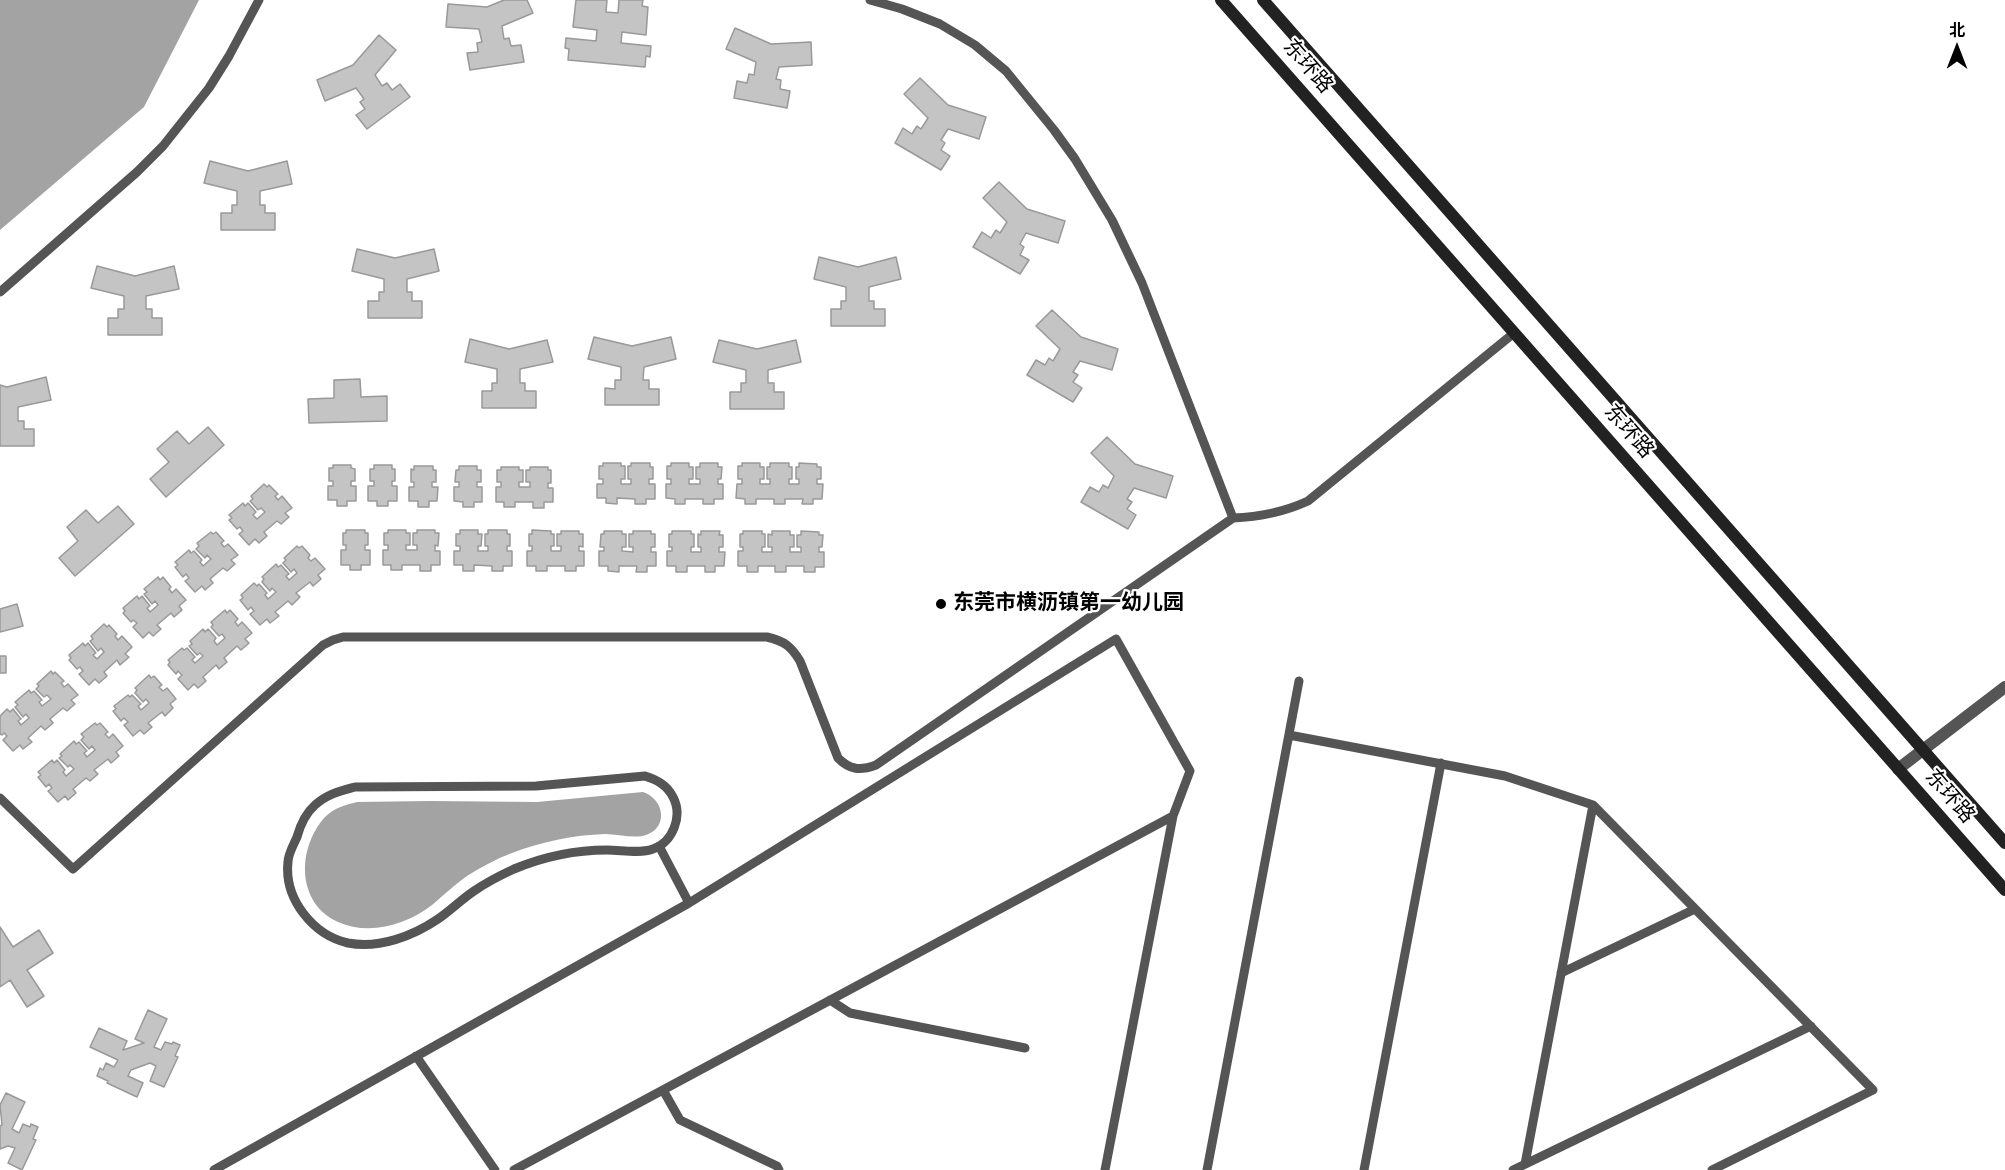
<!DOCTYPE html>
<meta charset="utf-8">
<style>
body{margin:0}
#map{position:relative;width:2005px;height:1170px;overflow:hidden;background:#fff;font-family:"Titillium Web","Noto Sans SC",sans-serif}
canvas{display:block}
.north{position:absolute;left:1927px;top:18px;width:60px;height:60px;-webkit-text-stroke:4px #fff;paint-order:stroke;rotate:0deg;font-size:16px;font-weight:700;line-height:24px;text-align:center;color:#000}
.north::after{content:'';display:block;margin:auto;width:21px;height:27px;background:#000;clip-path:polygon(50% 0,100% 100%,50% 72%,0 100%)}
</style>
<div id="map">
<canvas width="2005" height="1170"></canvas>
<div class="north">北</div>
</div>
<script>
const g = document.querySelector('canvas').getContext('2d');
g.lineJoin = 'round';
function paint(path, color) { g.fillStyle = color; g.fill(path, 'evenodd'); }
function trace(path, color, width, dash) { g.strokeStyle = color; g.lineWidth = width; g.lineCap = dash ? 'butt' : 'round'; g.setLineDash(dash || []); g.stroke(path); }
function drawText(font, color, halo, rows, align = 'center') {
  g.font = font + ' "Titillium Web","Noto Sans SC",sans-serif'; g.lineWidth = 4.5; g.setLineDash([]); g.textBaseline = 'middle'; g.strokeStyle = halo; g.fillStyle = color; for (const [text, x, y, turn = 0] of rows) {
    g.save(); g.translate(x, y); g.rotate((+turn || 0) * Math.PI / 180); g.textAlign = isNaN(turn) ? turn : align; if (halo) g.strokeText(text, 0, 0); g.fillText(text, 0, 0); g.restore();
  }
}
const water = new Path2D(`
 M0,0H199L144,107L0,230Z
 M643,792C664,799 669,827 646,835C634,839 618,834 605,834C573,835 541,842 512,853C496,859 481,867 467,876C454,885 444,895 432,905C406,925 369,936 338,922C296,903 297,848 325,817C334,808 345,805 357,802L430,801L537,802Z`);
const building = new Path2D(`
 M504,0H527L533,13L502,26L504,39L509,38L511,46L521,45L524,62L470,70L467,53L478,52L477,43L482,42L479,29L446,27L448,4L487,7Z
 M576,0H607L606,12L618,13L619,0H643L642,6L648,7L646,35L622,32L621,43L651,46L650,57L646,56L645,67L568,60L569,49L565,48L566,38L596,41L597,30L573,27Z
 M735,28L771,44L811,42L812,65L779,67L776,79L781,80L780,89L790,91L787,108L734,98L737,81L747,83L749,74L754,75L756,62L726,49Z
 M379,35L396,50L375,75L382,86L387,83L392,90L400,84L410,97L367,129L356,115L365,109L360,102L364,99L356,88L325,101L317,80L353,65Z
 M920,78L948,105L986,117L979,139L948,129L941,140L945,143L941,150L950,156L941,170L895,143L903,128L912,134L917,126L921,129L928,118L904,94Z
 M210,161L248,171L287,161L292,184L260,191V205H265V213H275V230H221V213H232V205H237V191L204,183Z
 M999,182L1027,209L1065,221L1058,243L1026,233L1020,244L1024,247L1020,255L1029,260L1020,274L973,247L982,232L991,238L996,230L1000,233L1007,222L983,198Z
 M357,249L395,258L434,249L439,271L407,279V292H412V301H422V318H368V301H379V292H384V279L352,271Z
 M819,257L858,267L896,257L901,279L869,287V301H874V309H885V326H831V309H841V301H846V287L814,279Z
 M97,266L135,276L174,266L179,289L146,296V309H152V318H162V335H108V318H118V309H124V296L91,288Z
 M1052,310L1081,337L1118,349L1112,370L1080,361L1073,372L1078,375L1073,382L1082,388L1073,402L1027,375L1036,360L1045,365L1049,358L1053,361L1060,349L1036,326Z
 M594,337L632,346L671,337L676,359L644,367L643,380H649V389H659V405H605V388L615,389V380H621V367L588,359Z
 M470,339L509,349L547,340L553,362L520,369V383H525V391H536V408H482V391H492V383H497V369L465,362Z
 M719,340L757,349L796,340L801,362L768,370V383H774V392H784V409H730V392H741V383H746V370L713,362Z
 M46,377L51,400L18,407V421H24V429H34V446H0V385L7,387Z
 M360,379L361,397L387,396V421L309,423L308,399L334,398V380Z
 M208,427L224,445L166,497L150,479L169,462L157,449L177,431L189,444Z
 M1107,437L1135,464L1173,476L1166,498L1134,488L1127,499L1132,502L1127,509L1136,515L1128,529L1081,502L1090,487L1099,492L1103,485L1108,488L1114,476L1091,453Z
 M603,463H621V466H625V479H621V484H631V479H628V466H631V463H650V467H653V479H649V484H655V499H646V504H635V499L617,498V504L606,503V498H597V484H603V479H599V466H603Z
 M671,463H689V467H693V479H689V484H700V479H696V467H700V463H718V467H722L721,479H718V484H723V499H714V504H703V499H685V504H675V499L666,498V484H671V479H667V466H671Z
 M742,463H760V467H764V479H760V484H770V479H767V467H770V463H789V467H792V479H789V484H799V479H796V467H799V463L817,464V467H821V479H817V484H823L822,499H813V504H802L803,499H785V504H774V499H756V504H745V499L736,498L737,484H742V479H738V466H742Z
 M333,465H351V468L355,469V481H351V486H356V501H347V506H337V500H328V486H333V481H329V468H333Z
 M374,465H392V469H395V481H392V486H397V501H388V506H377V501H368V486H374V481H370V469H374Z
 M414,466H433V470H436V482H432V487H438L437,501H429V507H418V501H409V487H414V482H411V469L414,470Z
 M459,466H477V470H481V482H477V487H482V502H474V507H463V502L454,501V487H459V482H455L456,470H459Z
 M501,467H519V470H523V482H519V487H530V482H526V470H530V467H548V470H551V483H548V488H553V502H544V508H533V502H515V507H504V502H496V487H501V482H497V470H501Z
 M264,484L267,487L269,485L278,494L275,496L278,500L282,496L292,508L285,513L289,517L281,524L277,521L264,532L267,536L259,543L255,539L249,545L239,534L243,531L240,527L237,529L229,520L232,518L229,515L243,503L245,506L248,503L256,512L253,515L257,519L265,512L261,508L258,510L250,501L253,499L251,496Z
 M118,506L134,524L75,576L59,558L78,541L67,527L86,510L98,523Z
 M346,530H365V533H368V545H365V550H370V565H361V570H350V565H341V550H346V545H343V533H346Z
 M388,530H406V533H410V545H406V550H417V545H413V533H417V530H435V533H439L438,546L435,545V551H440V565H431V571H420V565H402V570H391V565H383V550H388V545H384V533H388Z
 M460,530H478V534H482L481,546H478V551H488V546H485V534H488V530H507V534H510V546H507V551H512V566H503V571H492V566L474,565V571H463V565H454V551H460V546H456V534H460Z
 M532,530L551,531V534H554V546H551V551H561V546H557V534H561V531H579V534H583V547L579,546V551H584V566H576V571H565V566H547V571H536V566H527V551H532V546H529V534H532Z
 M604,531H622V534H626V547H622V551L633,552V547H629V534H633V531H651V534H655V547H651V552H656V566H647V572H636L637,566H619V572L608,571V566H599V551H604V547H600L601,534H604Z
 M672,531H691V534H694V547H691V552H701V547H698V534L701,535V531H720L719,535H723V547H719V552H725L724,566H715V572H705V566H687V572H676V566H667V551H672V547H669V534H672Z
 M743,531H762V534H765V547H762V552H772V547H768V534L772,535V531H790V535H794V547H790V552H801V547H797V535H801V531L819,532V535H823L822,547H819V552H824V567H815V572H804V566H786V572H775V566H758V572H747V566H738V551H743V547H740V534H743Z
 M211,532L213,534L216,532L224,541L221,543L224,547L228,544L238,555L231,560L235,564L227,571L223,568L210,579L213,583L205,590L202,586L195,592L185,581L189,578L186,574L183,577L175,567L178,565L175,562L189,550L191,553L194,551L202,560L200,562L203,566L211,559L207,555L205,558L196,549L199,546L197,543Z
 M297,546L299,548L302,546L310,555L308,558L311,561L315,558L325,569L318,575L321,579L313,586L310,582L296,593L300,597L292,605L288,601L275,612L279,616L270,623L267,619L260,625L250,614L254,611L251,607L248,610L240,600L243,598L241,595L254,583L257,586L259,584L267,593L265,595L268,599L276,592L272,588L270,591L262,582L264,579L262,577L276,564L278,567L281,565L289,574L286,576L289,580L297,573L294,569L291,572L283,563L286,560L284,558Z
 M158,577L160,580L163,577L171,587L169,589L172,593L176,589L186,600L179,606L182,610L174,617L171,613L157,625L161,629L153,636L149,632L143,638L133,627L137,623L133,620L131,622L123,613L125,611L123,608L137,596L139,599L142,596L150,606L147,608L150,612L158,605L155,601L152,604L144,594L147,592L144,589Z
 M17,604L23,626L0,632V609Z
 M225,610L227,613L230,610L238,619L235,622L238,626L242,622L252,633L245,639L249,643L241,650L237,646L224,658L227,662L219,669L216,665L203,677L206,681L198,688L194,684L188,690L178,679L182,675L178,671L176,674L168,665L170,662L168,660L182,648L184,650L187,648L195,657L192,660L195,663L203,656L200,653L197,655L189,646L192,644L190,641L203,629L205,632L208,629L216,638L214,641L217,645L225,638L222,634L219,636L211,627L213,625L211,622Z
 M104,624L107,627L109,625L117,634L115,636L118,640L122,636L132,647L125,654L129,657L120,665L117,660L104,672L107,676L99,683L95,679L89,685L79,674L83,671L80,667L77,669L69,660L71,658L69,655L83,643L85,646L88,643L96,653L93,655L97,659L104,652L101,648L98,651L90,641L93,639L91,636Z
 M0,656H6V673H0Z
 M51,671L53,674L55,672L64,681L61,683L64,687L68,684L78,695L71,700L75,704L67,711L63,708L50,719L53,723L45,730L41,726L28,738L32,742L23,749L20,745L13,751L3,740L7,736L4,733L2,735L0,734V716L7,709L10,712L13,709L21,719L18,721L21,725L29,718L26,714L23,717L15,707L18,705L15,702L29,690L31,693L34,691L42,700L39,702L42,706L51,699L47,695L44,697L36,689L39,686L37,684Z
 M149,675L151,678L154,676L162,685L159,687L163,691L167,688L176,699L170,704L173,708L165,716L162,712L148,723L152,727L144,734L140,730L133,736L124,725L128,722L124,718L121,721L113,711L116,709L114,706L128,695L130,697L132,695L141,704L138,706L141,710L149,703L146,699L143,702L135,693L137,690L135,688Z
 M95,723L97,725L100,723L108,732L105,734L109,738L113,734L123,746L116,752L119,756L111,763L108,759L94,770L98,774L90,781L86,778L73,789L76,793L68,800L65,796L58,802L48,791L52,788L49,784L46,787L38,777L41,775L38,772L52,760L54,763L57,760L65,770L63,772L66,776L74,769L70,765L68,767L59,758L62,756L60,754L74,741L76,744L79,742L87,751L84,753L87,757L95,750L92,746L89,749L81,740L84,737L81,734Z
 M0,927L13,947L39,930L53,953L27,970L44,996L27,1007L10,980L0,987Z
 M148,1010L167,1019L154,1047L161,1050L165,1042L172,1044L173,1042L180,1045L175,1056L178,1057L164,1087L150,1081L156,1066L150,1063L131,1070L128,1076L143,1083L137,1097L107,1083L108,1081L97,1076L100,1068L103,1070L106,1063L114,1067L118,1060L90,1047L99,1028L127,1041L123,1050L144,1043L135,1039Z
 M6,1093L25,1102L12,1129L19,1133L23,1124L30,1127L31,1124L38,1127L33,1139L36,1140L22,1170L8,1163L15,1148L8,1146L0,1149V1126L2,1125L0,1105Z`);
const service = new Path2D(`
 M870,0L902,9L940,24L975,45L1006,71L1054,130L1075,159L1112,220L1142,283L1233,518
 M0,292L137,172L163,146L209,88L229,56L259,0
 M1289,735L1505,776L1593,805L1873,1090L1712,1170
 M645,776C657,780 667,785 673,797C683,816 673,842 653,849C639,854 622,850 607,850C576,850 543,857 514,869C501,875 487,882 474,891C462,899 451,910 438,919C413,936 379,949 348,943C313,935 284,899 288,862C288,854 294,844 297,837C300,826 306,813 315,805C327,794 340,791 355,787L536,786Z
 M0,798L73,869L323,645L333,640L343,637H767C784,641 791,646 800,661L838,758C850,770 860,771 876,765L1233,518C1260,517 1284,512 1308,501L1514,333
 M659,846L689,903
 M1561,973L1695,909
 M830,1000L850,1013L1025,1048
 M416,1056L495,1170
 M663,1090L680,1120L777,1166L779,1170
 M1525,1164L1593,805
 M214,1170L689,903L1116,639L1190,771L1173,816L1105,1170
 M514,1170L1173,816
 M1207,1170L1299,681
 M1364,1170L1441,763
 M1513,1170L1811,1026`);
const minor = new Path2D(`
 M1898,769L2005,687`);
const secondary = new Path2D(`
 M1221,0L2005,890
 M1263,0L2005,843`);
const markers = [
 [941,604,6,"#000"]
];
const streetNames = [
 ["东环路",1307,67,49],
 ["东环路",1628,432,49],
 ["东环路",1949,797,49]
];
const poiNames = [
 ["东莞市横沥镇第一幼儿园",953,604]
];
paint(water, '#a3a3a3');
paint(building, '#c4c4c4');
trace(building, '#999', 1.5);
trace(service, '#555', 9);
trace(minor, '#555', 12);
trace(secondary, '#222', 12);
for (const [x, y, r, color] of markers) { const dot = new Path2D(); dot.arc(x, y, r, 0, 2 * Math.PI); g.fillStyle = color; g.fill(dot); trace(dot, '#fff', 2); }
drawText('21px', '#000', '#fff', streetNames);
drawText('bold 21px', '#000', '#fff', poiNames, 'left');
</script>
